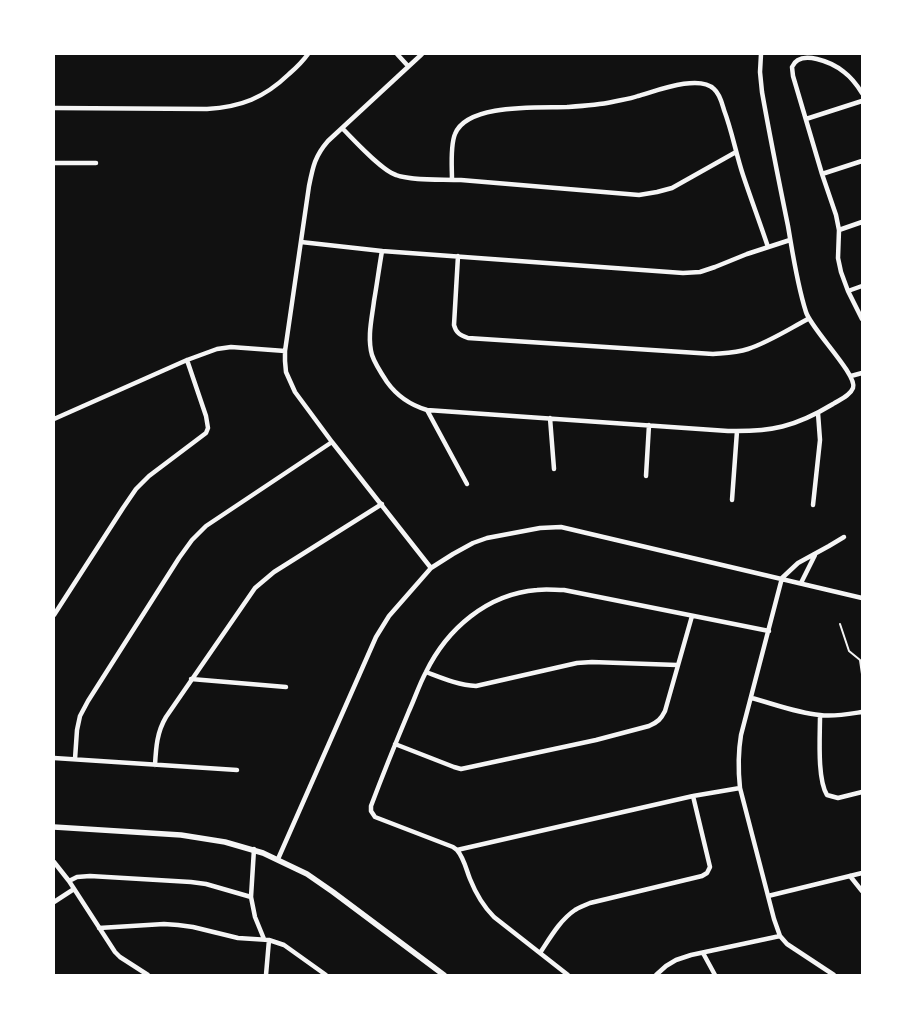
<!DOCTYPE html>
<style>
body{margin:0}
#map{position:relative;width:916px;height:1029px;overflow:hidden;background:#111;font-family:Montserrat,sans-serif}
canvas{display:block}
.frame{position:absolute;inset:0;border:55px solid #fff;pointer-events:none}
</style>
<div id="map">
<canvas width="916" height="1029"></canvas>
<div class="frame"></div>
</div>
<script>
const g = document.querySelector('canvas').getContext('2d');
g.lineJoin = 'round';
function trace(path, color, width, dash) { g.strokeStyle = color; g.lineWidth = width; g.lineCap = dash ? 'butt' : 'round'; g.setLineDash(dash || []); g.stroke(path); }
const service = new Path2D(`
 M840,624L849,651L860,660L862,674`);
const minor = new Path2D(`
 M397,54L408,66
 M422,54L328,141C315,156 313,166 309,186L285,351V361L286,372L295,392L332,442L431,568
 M862,93C857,85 852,78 844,72C833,63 800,48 792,67L793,76L822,174L836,215L839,230L838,258L841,272L848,291L862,319
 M54,108L207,109C241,107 264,98 289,74C296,68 303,61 308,54
 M806,119L862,101
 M342,128C354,140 381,170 396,175C412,181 442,179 461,180C520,185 580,190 639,195L657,192L672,188L736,152
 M54,163H96
 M822,174L862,161
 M452,180C452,167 450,146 455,134C467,103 539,108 567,107C582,106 598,105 612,102C621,100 630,99 638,96C656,91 699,74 714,89C720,94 722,103 724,110C732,131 736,154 743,175C751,199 760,223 768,247
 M839,230L862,222
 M301,242L382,251L683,273L700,272L715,267L747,254L790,240
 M382,251C379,268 377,284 374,301C372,318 367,337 372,355C375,364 381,373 387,382C397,396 410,405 427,410L728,431C771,432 795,427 833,404C839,400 850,396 853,388C858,375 811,329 806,312C797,284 793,255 788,226C779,182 770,137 762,92L760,72L761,54
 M458,256L454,325C456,333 460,335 468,338L713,354C725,353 736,353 748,349C769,342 789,329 808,319
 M848,291L862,286
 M851,376L862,373
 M427,410L467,484
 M550,418L554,469
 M54,419L187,360L217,349L231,347L285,351
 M646,476L649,425
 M732,500L737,431
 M813,505L820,440L818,413
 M801,583L815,555
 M54,615L123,508L136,489L149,476L206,433L208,428L206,416L187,360
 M426,672C442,678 458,685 476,686L577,663L592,662L677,665
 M191,679L286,687
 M752,698C774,704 797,713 820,715C833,717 849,714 862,712
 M820,716C820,736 817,779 827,795L838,798L862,792
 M395,744L454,767L461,769L596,740L649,726C658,722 661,719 665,711L692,616
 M54,758L237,770
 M75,759L77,730L80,716L88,701L179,558L192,540L206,526L332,442
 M155,765C156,747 157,732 166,717L255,588L274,572L382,504
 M740,788L693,796L457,850L453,847L375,817L371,811V806C383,774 396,742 409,711C415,698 419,685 426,672C447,629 487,594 537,590C546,589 555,590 564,590L769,631
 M254,849L251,897L255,917L264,939
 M457,850C464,858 466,869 470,879C476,894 483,906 494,917L568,975
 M278,859L376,637L389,616L431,568L453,554L473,543L487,538L540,528L561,527L862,598
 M54,862L69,881L115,952L120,957L148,975
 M850,876L862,891
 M69,881L77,877L90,876L191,882L206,884L251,897
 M768,896L862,873
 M54,902L74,889
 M99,928L164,924L178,925L193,927L238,938L269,940L284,945L326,975
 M540,953C550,938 560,920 575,910C580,907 585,905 590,903L702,876L707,873L710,867L693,796
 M703,953L715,975
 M266,975L269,940
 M656,975L666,966L676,960L691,955L780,936
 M834,975L787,944L780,936L774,919L740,788C738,769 738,753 741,735L782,578L798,563L829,546L844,537`);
const tertiary = new Path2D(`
 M54,827L181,835L225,842L263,853L307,874L333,892L444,975`);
trace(service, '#f5f5f5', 2);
trace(minor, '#f5f5f5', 4.5);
trace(tertiary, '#f5f5f5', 5.5);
</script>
